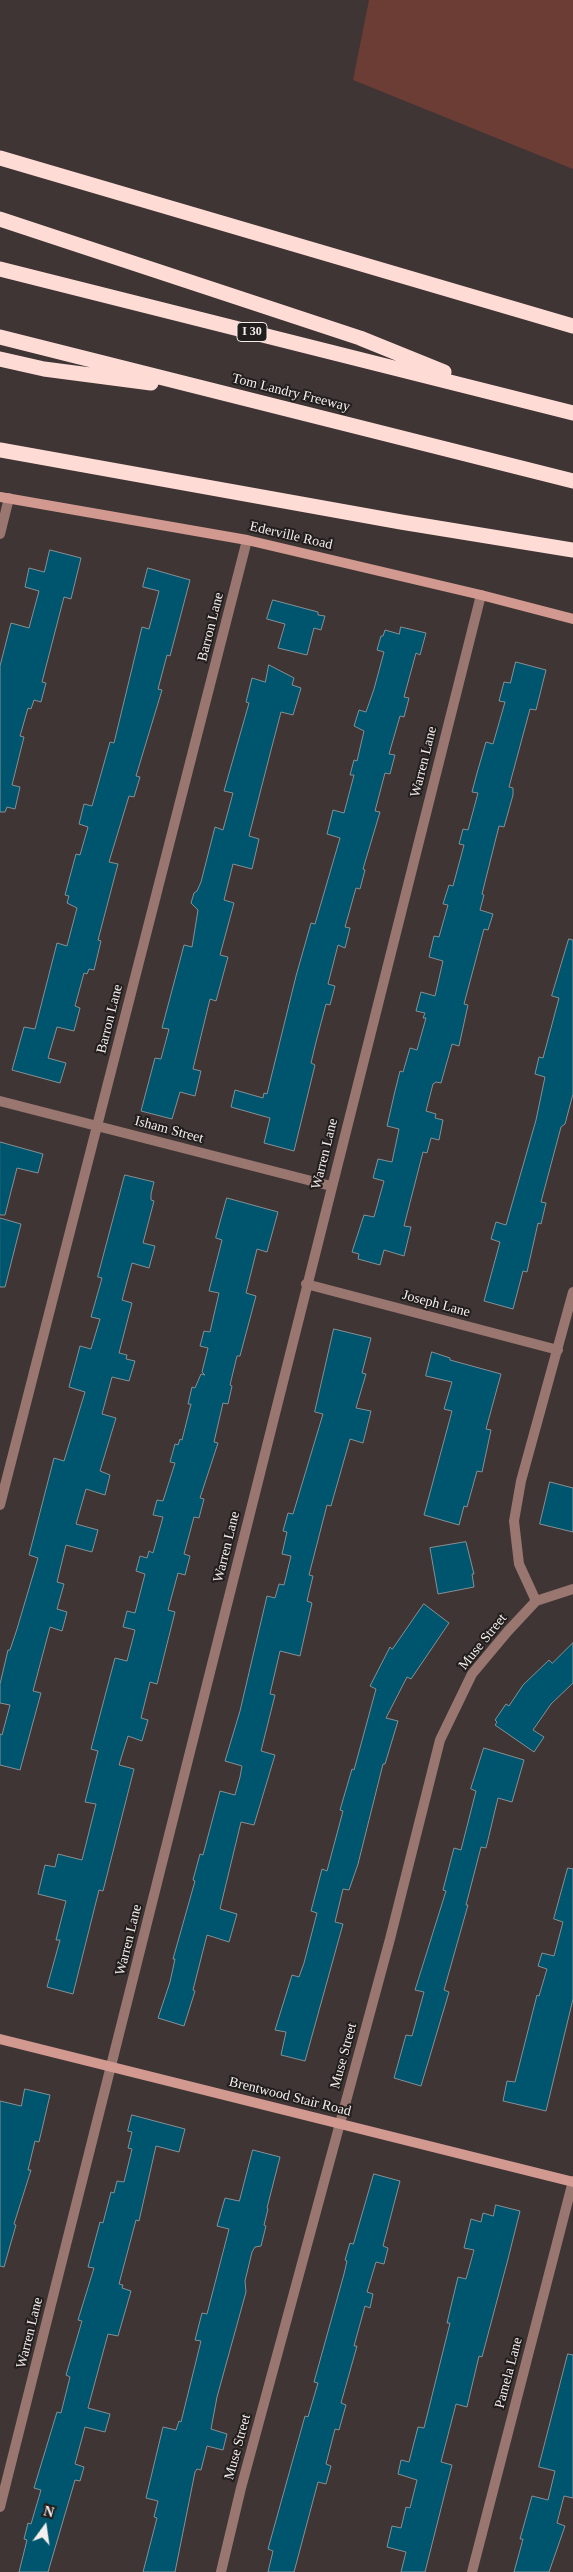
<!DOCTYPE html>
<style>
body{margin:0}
#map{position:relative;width:573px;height:2572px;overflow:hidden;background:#3e3534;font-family:"Times New Roman",serif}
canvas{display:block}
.north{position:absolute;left:20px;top:2502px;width:50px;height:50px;-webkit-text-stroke:4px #221e1d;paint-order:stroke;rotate:14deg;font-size:14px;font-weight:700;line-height:20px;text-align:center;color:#f4eeed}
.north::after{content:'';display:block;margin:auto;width:18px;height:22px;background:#f4eeed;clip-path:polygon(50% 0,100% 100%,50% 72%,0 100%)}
</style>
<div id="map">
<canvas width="573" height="2572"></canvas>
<div class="north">N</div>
</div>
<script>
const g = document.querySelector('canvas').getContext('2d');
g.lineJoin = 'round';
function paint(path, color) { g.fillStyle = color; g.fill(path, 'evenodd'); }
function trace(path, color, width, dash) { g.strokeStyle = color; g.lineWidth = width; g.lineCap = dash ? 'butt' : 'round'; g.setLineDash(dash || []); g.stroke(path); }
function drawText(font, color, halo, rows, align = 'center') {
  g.font = font + ' "Times New Roman",serif'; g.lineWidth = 4; g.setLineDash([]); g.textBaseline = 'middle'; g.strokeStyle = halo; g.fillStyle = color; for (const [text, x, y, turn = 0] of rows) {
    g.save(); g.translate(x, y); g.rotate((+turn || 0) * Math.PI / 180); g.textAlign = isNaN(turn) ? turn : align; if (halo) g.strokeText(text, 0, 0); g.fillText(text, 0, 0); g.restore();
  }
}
const green = new Path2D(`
 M369,0H573V169L353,80Z`);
const building = new Path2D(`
 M50,550L81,558L71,599L64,597L42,682L46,683L41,702L34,700L31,709L28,708L20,736L24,737L12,785L20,787L15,809L7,807L5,812H0V666L11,623L29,628L39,591L25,587L29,568L44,572Z
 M148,568L190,580L170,656L167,655L158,689L162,690L136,776L140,777L134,797L129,796L109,862L118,864L98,940L101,941L94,970L89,969L87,974L84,973L75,1006L80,1008L74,1031L57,1027L48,1058L66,1063L60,1083L12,1070L24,1027L35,1029L57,943L67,946L77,908L67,903L69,896L65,895L76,854L80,855L88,827L79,824L84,804L92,806L110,742L114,743L142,627L149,629L159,591L143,587Z
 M273,600L318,612V615L325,616L321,630L314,628L307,655L278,648L285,624L267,619Z
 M401,627L426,633L420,655L416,653L404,697L409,698L404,717L400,716L389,754L395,755L390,774L385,773L375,811L380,812L363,869L365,870L360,889L356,888L345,927L350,928L345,948L338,945L328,984L335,986L330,1005L326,1004L316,1042L311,1063L315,1065L294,1151L264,1143L270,1118L231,1107L235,1090L263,1098L264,1093L267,1094L296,976L311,923L315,924L340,838L327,834L333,810L344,813L354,775H350L354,760L357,761L364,731L354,726L359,710L366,712L374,689L384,652L377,650L381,636H383L385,630L399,634Z
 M516,662L546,670L536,710L530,709L509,787L513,788V795L504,827L499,826L482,894L484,895L480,910L493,914L488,930L484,929L464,1004L468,1005L459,1046L452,1044L441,1083L436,1082L433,1084L426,1111L436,1114L435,1118L443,1120L439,1140L431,1138L427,1153L423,1152L404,1226L411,1227L404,1256L384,1250L380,1265L358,1259L359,1254L352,1252L364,1215L374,1217L384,1181L373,1178L378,1159L392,1162L399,1129L387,1126L395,1091L400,1071L403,1072L410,1048L417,1050L426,1018H423L425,1013L416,1011L421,992L435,996L443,961L429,957L434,936L439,937L448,905L443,904L449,885L453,886L464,845L459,844L463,829L468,830L478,793L472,792L477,773L486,742L493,744L505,702L499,701L504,682L510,683Z
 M269,665L294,678L292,685L301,688L293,715L281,712L270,754L249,836L259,839L252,869L233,864L224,900L234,903L220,955L228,957L216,1001L210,999L193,1069L201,1071L195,1096L180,1092L172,1119L141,1111L155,1058L161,1059L169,1029L162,1028L184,945L192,947L198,910L191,903L194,893L197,891L201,882L215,827L223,830L233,793L224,791L249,703L246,702L252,678L265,682Z
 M569,939L573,940V1094L565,1124L561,1127L541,1202L546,1203L541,1224L538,1223L527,1272L523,1271L513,1309L484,1301L500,1242L491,1239L496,1222L506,1225L536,1120L545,1077L535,1074L539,1057L543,1058L559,998L552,996Z
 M0,1142L43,1154L38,1173L17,1168L5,1215H0Z
 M125,1175L154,1182L151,1194V1200L154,1201L143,1243L155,1246L149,1268L132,1263L122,1300L132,1303L119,1353L127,1355L126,1359L135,1361L129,1381L112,1377L102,1414L116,1418L100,1471L110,1475L105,1495L86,1489L76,1524L98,1530L92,1552L66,1545L57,1582L64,1584L57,1609L67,1612L62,1631L50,1627L33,1691L41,1693L20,1770L0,1765V1734L2,1735L10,1705L0,1703V1684L8,1650H10L17,1629L38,1558L29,1555L54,1458L64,1461L85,1392L69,1387L80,1346L91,1349L100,1319L91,1317L102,1278L98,1277Z
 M227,1198L278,1212L267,1252L257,1249L246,1293L256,1296L240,1356H237L230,1385L232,1386L228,1404L223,1403L214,1442L218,1443L200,1498L204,1499L199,1518L194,1517L184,1554L190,1556L185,1575L178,1573L168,1610L175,1612L157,1684L150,1682L141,1718L148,1720L142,1741L128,1736L119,1765L134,1769L103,1891L99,1890L73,1994L47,1987L60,1940H56L66,1901L38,1894L45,1865L55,1867L58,1854L82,1860L96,1804L85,1802L98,1751L91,1749L115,1658L127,1661L135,1630L123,1627L127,1611L135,1613L145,1574L136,1571L140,1556L147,1558L149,1551L153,1553L163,1517L153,1515L157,1500L163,1501L175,1463L170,1462L175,1444L178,1445L180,1439L182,1440L191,1404H188L192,1387L195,1388L201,1374L205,1375L202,1372L208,1348L200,1346L204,1331L210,1332L219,1293L209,1291L222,1240L216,1238Z
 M0,1218L21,1224L5,1287H0Z
 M334,1329L371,1338L362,1373L366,1374L356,1408L371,1411L363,1443L350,1439L331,1506L327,1505L309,1575L313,1576L307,1601L312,1603L300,1656L280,1651L270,1694L275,1695L261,1751L275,1755L254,1825L241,1822L220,1909L237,1914L229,1942L207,1935L193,1990L195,1991L184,2026L158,2018L170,1982L175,1959H173L195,1881L193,1880L200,1854L203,1855L220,1791L235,1795L240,1777L242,1766L225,1761L240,1711L267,1596L275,1598L279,1584L284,1585L291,1556L282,1554L287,1532L283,1531L288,1513L293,1514L323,1414L315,1412Z
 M432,1352L450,1358V1360L501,1374L486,1429L491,1430L482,1472L477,1471L467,1507L464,1506L459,1525L424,1515L452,1411L444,1409L452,1382L426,1376Z
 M550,1482L573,1488V1532L540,1524Z
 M466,1542L474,1574H472L474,1587L438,1594L430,1548Z
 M424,1604L449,1623L411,1679L407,1677L386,1718L398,1721L385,1764H383L358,1864L349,1890L343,1889L335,1922L343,1924L305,2061L281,2055L286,2032L275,2030L292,1975L299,1977L304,1963L317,1913L311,1911L322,1869L327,1871L343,1811L340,1810L352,1769L354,1770L376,1689L370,1686L390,1647L392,1649Z
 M573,1643V1683L551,1704L533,1730L544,1737L534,1752L495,1725L497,1722L495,1720L506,1704L509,1706L523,1685L549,1660L552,1663Z
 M484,1748L524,1760L512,1802L498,1798L486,1848L481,1847L466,1905H468L444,1990L449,1992L421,2086L394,2078L406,2035L412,2036L424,1992L415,1990L446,1891L443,1890L454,1848L461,1850L476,1791L471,1789Z
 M568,1868L573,1869V1999L546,2111L503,2101L507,2081L515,2082L537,1995L539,1996L547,1969L538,1966L542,1953L554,1956L563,1922L554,1919Z
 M25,2089L50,2095L39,2142L35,2141L28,2170H31L14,2224L16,2225L4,2267L0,2266V2101L21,2106Z
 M132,2115L185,2129L179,2152L156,2146L139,2221L136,2220L119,2284L123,2285L122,2288L131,2291L118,2336L108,2334L88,2408L110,2414L105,2432L85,2427L75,2464L84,2467L80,2481L75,2480L48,2572H19L27,2540L24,2539L28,2523L31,2524L41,2490L34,2488L57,2412L61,2413L70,2377L66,2375L82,2321L78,2320L94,2268L88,2267L100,2222L103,2223L111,2192L114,2193L117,2181L124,2182L132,2149L128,2148L132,2132L128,2131Z
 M253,2150L280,2157L267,2208L268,2209L264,2225L266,2226L261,2246L255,2247L252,2252L245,2281L246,2292L217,2397L211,2429L227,2434L223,2450L207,2446L201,2470L197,2469L195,2472L175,2572H143L157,2518L154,2517L158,2501L146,2498L163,2427L176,2430L179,2421L181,2422L201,2341L195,2340L202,2313L207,2314L229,2229L217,2226L225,2198L239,2201Z
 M374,2174L400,2181L383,2246L388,2248L384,2264L376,2262L367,2292L373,2294L370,2308L365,2306L354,2346H357L341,2403L346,2405L339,2430L335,2429L326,2464L331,2466L326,2484L318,2482L294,2572H268L273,2551L268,2549L305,2416L308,2417L318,2383L314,2382L344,2274L347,2261L345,2260L350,2243L353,2244Z
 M496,2205L520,2211L508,2259L482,2357L479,2356L467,2407L456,2404L441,2462L452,2465L425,2572H401L406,2552L387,2547L392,2526L401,2528L406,2507L410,2508L417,2480L398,2474L401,2460L409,2462L418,2427L424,2428L450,2323H447L458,2277L466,2279L474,2250L464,2248L471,2219L481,2222L483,2213L493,2216Z
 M568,2354L573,2355V2498L564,2496L557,2523L565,2526L549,2572H514L523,2539H520L532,2496L548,2500L555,2471L539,2467Z`);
const street = new Path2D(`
 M0,534L9,498
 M0,1101L331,1186
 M306,1284L558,1350
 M0,1505L247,540
 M536,1601L519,1564L514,1521L521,1481L573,1292
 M0,2507L481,595
 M221,2572L241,2488L390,1939L440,1740L472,1674L508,1631L536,1601L573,1589
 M472,2572L573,2181`);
const secondary = new Path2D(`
 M0,497L247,540L481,595L573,619
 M0,2039L573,2182`);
const highway = new Path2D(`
 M0,158L573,326
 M0,219L360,338L444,372
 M0,269L573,413
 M0,337L573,481
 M0,359L44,369L151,383
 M0,450L401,522L573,550`);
const shields = [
 [252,332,30]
];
const shieldNames = [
 ["I 30",252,332]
];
const streetNames = [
 ["Tom Landry Freeway",291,393,14],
 ["Ederville Road",291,536,13],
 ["Barron Lane",211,627,-76],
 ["Warren Lane",424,762,-76],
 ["Barron Lane",110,1019,-76],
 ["Isham Street",169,1130,15],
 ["Warren Lane",325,1154,-76],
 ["Joseph Lane",436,1304,15],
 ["Warren Lane",227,1547,-76],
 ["Muse Street",483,1642,-51],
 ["Warren Lane",129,1940,-76],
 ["Muse Street",344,2056,-75],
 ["Brentwood Stair Road",290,2097,14],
 ["Warren Lane",30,2333,-76],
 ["Pamela Lane",509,2373,-75],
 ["Muse Street",238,2447,-75]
];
paint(green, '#6b3d35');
paint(building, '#00556e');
trace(building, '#869094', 1);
trace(street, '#9a7670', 10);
trace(secondary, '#d1998f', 10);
trace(highway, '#ffdbd5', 15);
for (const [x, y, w] of shields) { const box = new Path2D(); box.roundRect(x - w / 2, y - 9.5, w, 19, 4); g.fillStyle = '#221e1d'; g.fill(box); trace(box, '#f4eeed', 1); }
drawText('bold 12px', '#f4eeed', null, shieldNames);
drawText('14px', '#f4eeed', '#221e1d', streetNames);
</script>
